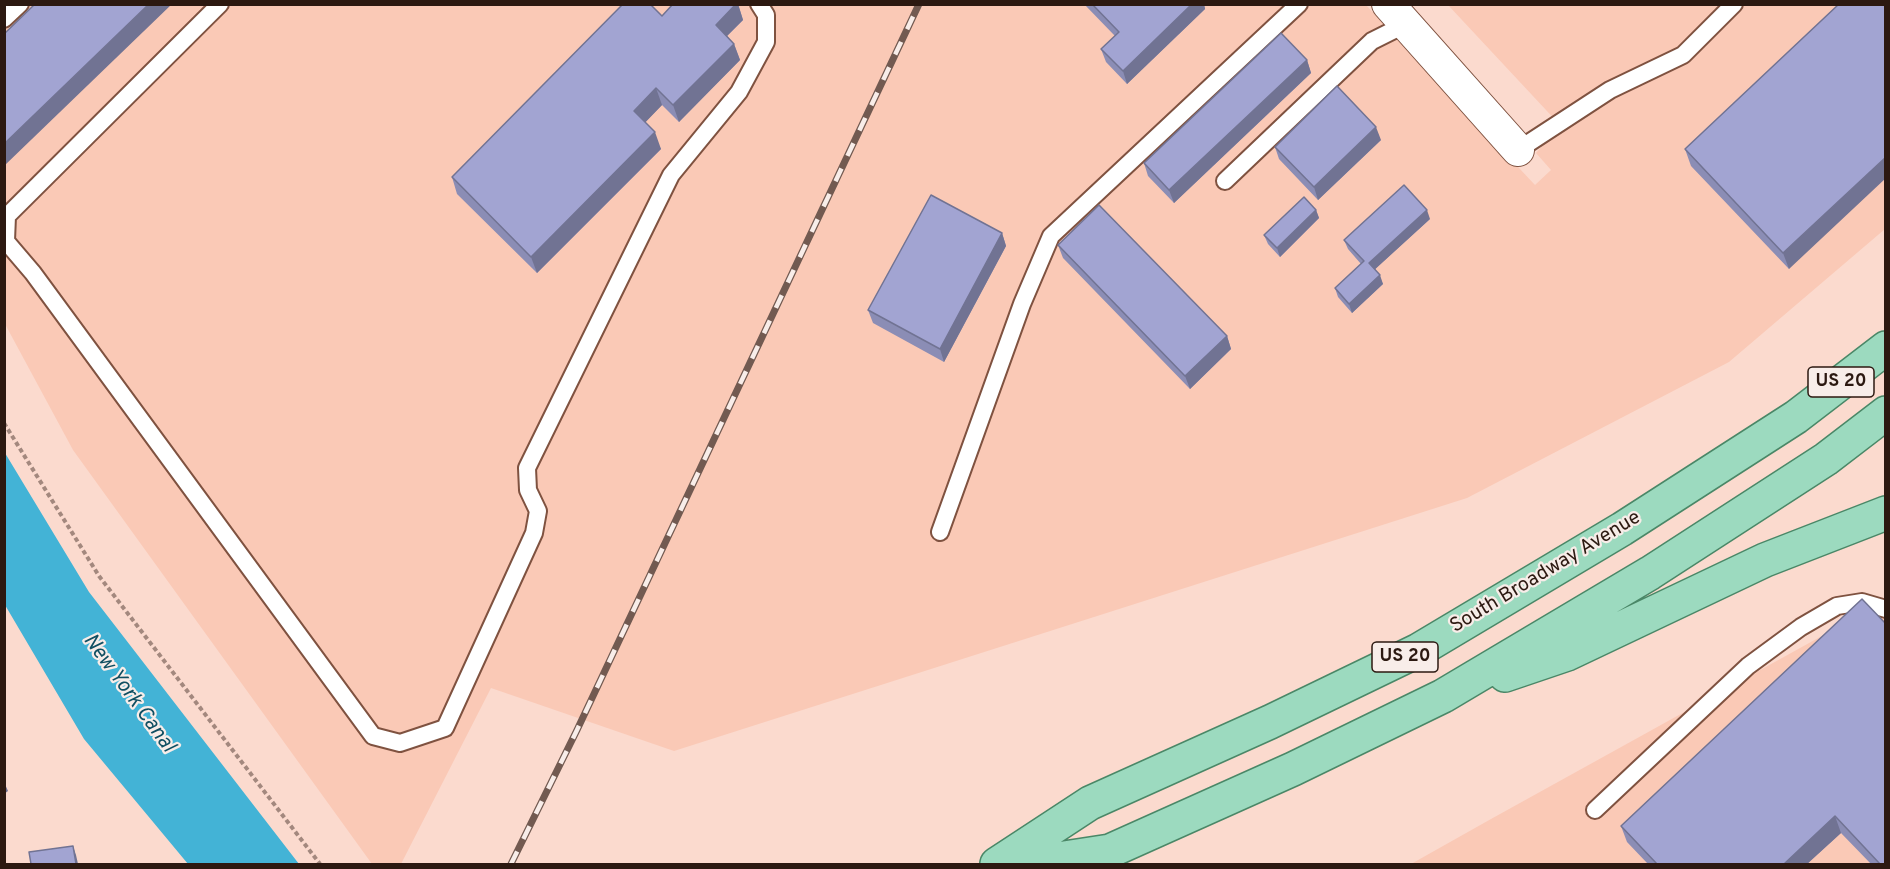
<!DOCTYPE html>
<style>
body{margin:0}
#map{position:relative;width:1890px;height:869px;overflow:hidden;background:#fbdace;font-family:Overpass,sans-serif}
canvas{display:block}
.frame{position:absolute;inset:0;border:6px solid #2c1911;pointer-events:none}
</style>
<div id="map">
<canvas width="1890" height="869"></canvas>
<div class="frame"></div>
</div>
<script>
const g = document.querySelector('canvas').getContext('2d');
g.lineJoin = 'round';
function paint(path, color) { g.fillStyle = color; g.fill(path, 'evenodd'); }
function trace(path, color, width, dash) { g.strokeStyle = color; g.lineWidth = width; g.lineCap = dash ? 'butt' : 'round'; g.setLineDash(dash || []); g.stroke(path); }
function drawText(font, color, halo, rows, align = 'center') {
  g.font = font + ' Overpass,sans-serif'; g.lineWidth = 4.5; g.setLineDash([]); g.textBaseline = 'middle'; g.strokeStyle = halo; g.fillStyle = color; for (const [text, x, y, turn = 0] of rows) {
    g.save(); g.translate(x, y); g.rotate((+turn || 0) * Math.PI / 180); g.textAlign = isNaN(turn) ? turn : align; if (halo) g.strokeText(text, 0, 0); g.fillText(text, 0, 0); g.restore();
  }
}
const built = new Path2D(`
 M4,5H1366L1535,185L1551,170L1536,153L1560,125L1448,5H1885V229L1729,362L1467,498L674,751L491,688L401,864H372L73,450L5,324Z
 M1885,601V864H1411L1491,819Z`);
const water = new Path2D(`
 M5,453L89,592L299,864H188L84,739L5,605Z`);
const path = new Path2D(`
 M4,423L99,576L320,864`);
const lane = new Path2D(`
 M4,19L20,4
 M1518,150L1610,90L1683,55L1734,4
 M1225,181L1372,41L1406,24
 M4,239L33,273L373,736L400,743L445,728L534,533L538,511L528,490L527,468L671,175L739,92L766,42V15L759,4
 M6,241L7,216L220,4
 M940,532L1022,304L1051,236L1299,4
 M1595,810L1748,666L1801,627L1837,606L1862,602L1886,609`);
const street = new Path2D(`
 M1388,4L1518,150`);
const primary = new Path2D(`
 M1505,675L1567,654L1765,560L1886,513
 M997,864L1090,803L1270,722L1419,650L1622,529L1796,417L1886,348
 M1025,864L1110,851L1293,769L1443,696L1650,573L1826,459L1886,413`);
const rail = new Path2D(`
 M511,864L577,730L919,4`);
const wall = new Path2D(`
 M673,4H738L743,20L727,36L734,44L740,60L679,122L662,105L645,122L661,149L537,273L457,194L452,177L662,16Z
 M1084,4H1204L1205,9L1127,84L1106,62L1101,49L1115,36Z
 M1839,4L1789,269L1691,166L1685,149Z
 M1307,60L1311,73L1174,203L1148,176L1144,163Z
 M1381,140L1318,200L1279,159L1275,147Z
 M1316,210L1319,218L1280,257L1268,244L1264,235Z
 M1430,219L1375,269L1383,284L1352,313L1338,297L1335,288L1361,264L1348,249L1344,240Z
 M1002,233L1006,246L944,362L873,323L868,310Z
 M1058,245L1227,336L1231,349L1190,389L1063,258Z
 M1862,599L1886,864H1871L1841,833L1807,864H1648L1627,842L1621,826Z`);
const shadedWall = new Path2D(`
 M149,4H172L4,166V144Z
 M736,4H738L743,20L722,41L716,25Z
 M1192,4H1204L1205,9L1127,84L1123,71Z
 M734,44L740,60L679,122L673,105Z
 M1307,60L1311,73L1174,203L1169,190Z
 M656,88L662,105L640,128L634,111Z
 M1376,127L1381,140L1318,200L1314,187Z
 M655,132L661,149L537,273L531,257Z
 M1886,157V178L1789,269L1783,253Z
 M1316,210L1319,218L1280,257L1277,248Z
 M1427,210L1430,219L1372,272L1369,263Z
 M1002,233L1006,246L944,362L940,349Z
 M1380,275L1383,284L1352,313L1349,304Z
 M1227,336L1231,349L1190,389L1185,376Z
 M4,782L8,791L4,794Z
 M1835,816L1841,833L1807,864H1784Z
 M73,846L76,855L78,864H76Z`);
const building = new Path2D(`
 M35,4H149L4,144V34Z
 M623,4H650L662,16L673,4H736L716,25L734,44L673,105L656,88L634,111L655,132L531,257L452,177Z
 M1092,4H1192L1123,71L1101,49L1119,32Z
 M1839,4H1886V157L1783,253L1685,149Z
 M1281,33L1307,60L1169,190L1144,163Z
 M1337,86L1376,127L1314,187L1275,147Z
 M1404,185L1427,210L1369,263L1380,275L1349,304L1335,288L1364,261L1344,240Z
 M931,195L1002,233L940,349L868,310Z
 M1304,197L1316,210L1277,248L1264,235Z
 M1099,205L1227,336L1185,376L1058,245Z
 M1862,599L1886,624V864H1880L1835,816L1784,864H1657L1621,826Z
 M73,846L76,864H31L29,852Z`);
const shields = [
 [1841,382,66],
 [1405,657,66]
];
const shieldNames = [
 ["US 20",1841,382],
 ["US 20",1405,657]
];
const streetNames = [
 ["South Broadway Avenue",1546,573,-31]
];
const waterNames = [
 ["New York Canal",128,694,54]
];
paint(built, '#fac9b6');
paint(water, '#43b3d6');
trace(lane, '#7f5240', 20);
trace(street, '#7f5240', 34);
trace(primary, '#4a8767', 36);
trace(path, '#a3887e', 4, [4.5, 3]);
trace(lane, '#fff', 16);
trace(street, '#fff', 32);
trace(primary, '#9cdabf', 33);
trace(rail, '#725a51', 7);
trace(rail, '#f8ede9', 4.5, [14]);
paint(wall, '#8b8db5');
paint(shadedWall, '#717393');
paint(building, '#a2a4d2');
trace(building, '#717393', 1.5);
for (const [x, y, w] of shields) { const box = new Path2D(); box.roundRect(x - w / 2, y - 15, w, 30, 4.5); g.fillStyle = '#f8ede9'; g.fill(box); trace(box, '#2c1911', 1.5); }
drawText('bold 18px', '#2c1911', null, shieldNames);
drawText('20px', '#2c1911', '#f8ede9', streetNames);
drawText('italic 21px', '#104f62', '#f8ede9', waterNames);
</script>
